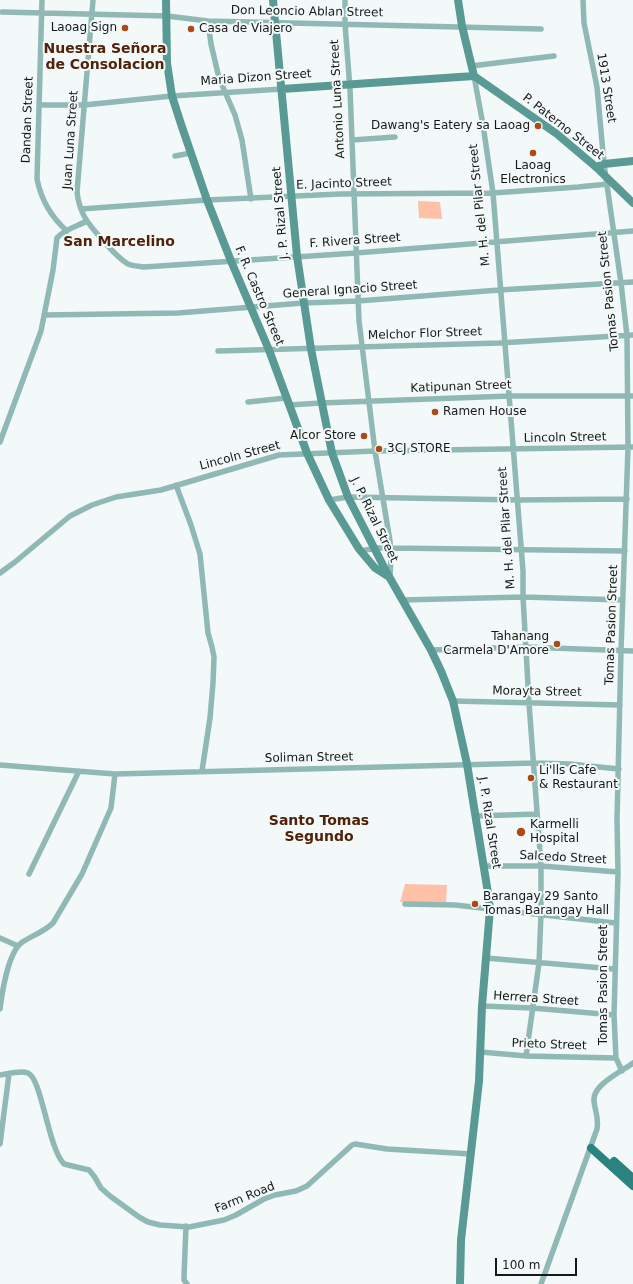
<!DOCTYPE html>
<meta charset="utf-8">
<style>
body{margin:0}
#map{position:relative;width:633px;height:1284px;overflow:hidden;background:#f2f9f8;font-family:"DejaVu Sans",sans-serif}
canvas{display:block}
.scale{position:absolute;left:495px;top:1258px;width:82px;height:18px;box-sizing:border-box;border:2px solid #171919;border-top:0;padding-left:5px;font-size:12px;line-height:14px;white-space:nowrap;color:#171919;-webkit-text-stroke:3px #f2f9f8;paint-order:stroke}
</style>
<div id="map">
<canvas width="633" height="1284"></canvas>
<div class="scale">100 m</div>
</div>
<script>
const g = document.querySelector('canvas').getContext('2d');
g.lineJoin = 'round';
function paint(path, color) { g.fillStyle = color; g.fill(path, 'evenodd'); }
function trace(path, color, width, dash) { g.strokeStyle = color; g.lineWidth = width; g.lineCap = dash ? 'butt' : 'round'; g.setLineDash(dash || []); g.stroke(path); }
function drawText(font, color, halo, rows, align = 'center') {
  g.font = font + ' "DejaVu Sans",sans-serif'; g.lineWidth = 4; g.setLineDash([]); g.textBaseline = 'middle'; g.strokeStyle = halo; g.fillStyle = color; for (const [text, x, y, turn = 0] of rows) {
    g.save(); g.translate(x, y); g.rotate((+turn || 0) * Math.PI / 180); g.textAlign = isNaN(turn) ? turn : align; if (halo) g.strokeText(text, 0, 0); g.fillText(text, 0, 0); g.restore();
  }
}
const green = new Path2D(`
 M418,201L440,202L442,219L419,218Z
 M405,884L447,885L446,902H400Z`);
const street = new Path2D(`
 M42,0L37,179C41,199 51,217 67,231
 M93,0L77,192C78,201 80,208 84,216C90,227 117,258 128,264C133,266 138,266 144,267L356,253L633,231
 M345,0V24L350,89L359,321L375,451L390,541L391,557L390,577
 M583,0L584,23L597,87L604,164L621,283L627,336L628,447L621,651L617,820L618,872L614,1015L616,1058L622,1071
 M2,12L167,16L208,21L541,29
 M208,21L211,44L219,78L235,115L242,140L251,199
 M471,66L554,56
 M474,76L483,125L493,193L523,571V597L529,703L541,866V914L539,963L526,1056
 M39,105H84L172,96L282,89
 M352,140L395,137
 M175,156L191,153
 M81,209L207,200L340,194L493,193L578,187L608,184
 M44,315L178,313L303,303L358,301L499,290L633,282
 M218,351L499,343L633,335
 M248,402L286,398
 M289,405L321,403L510,396H633
 M0,442L41,331L53,270L57,238C63,230 78,226 87,221
 M176,485L191,525L200,554L208,633L212,647L214,657L213,683L210,718L202,771
 M329,500L348,497L518,500L627,499
 M360,551L377,548H391L625,551
 M0,573L15,562L70,516L92,505L116,497L161,490L279,455L375,451L633,447
 M402,600L523,597L623,600
 M431,650L526,647L633,651
 M453,701L620,705
 M0,765L115,774L534,763L570,764L619,769
 M476,816L537,814
 M484,866H541L618,872
 M29,874L79,771
 M405,904L455,905L615,923
 M0,938L18,946
 M486,958L614,969
 M482,1006L532,1008L614,1015
 M0,1009C2,993 8,954 21,943C31,936 44,932 53,923L82,874L111,808L115,774
 M481,1052L526,1056L616,1058
 M0,1075C8,1074 20,1070 28,1073C42,1079 48,1148 64,1164L89,1170L94,1176L101,1188L110,1196L139,1217L148,1222L160,1225L189,1227L224,1220L236,1215L264,1199L275,1195L296,1191L307,1186L352,1145L355,1144L387,1149L471,1154
 M0,1144L9,1074
 M186,1226L184,1277V1280L187,1284
 M541,1284L597,1129C599,1117 595,1112 594,1101C592,1085 621,1072 633,1063`);
const secondary = new Path2D(`
 M166,0L167,63L172,96L181,124L207,200L231,261L269,350L307,453L329,500L359,549L375,568L389,577
 M273,0L297,256L311,349L332,453L348,497L387,573L431,650L441,671L453,701L467,764L488,893L490,909L482,1006L479,1081L461,1240L460,1284
 M458,0L462,26L474,76
 M474,76L557,134L596,167L633,203
 M282,89L474,76
 M596,167L604,164L633,161`);
const primary = new Path2D(`
 M591,1148L633,1186
 M614,1161L633,1178`);
const markers = [
 [125,28,4,"#ac4914"],
 [191,29,4,"#ac4914"],
 [538,126,4,"#ac4914"],
 [533,153,4,"#ac4914"],
 [435,412,4,"#ac4914"],
 [364,436,4,"#ac4914"],
 [379,449,4,"#ac4914"],
 [557,644,4,"#ac4914"],
 [531,778,4,"#ac4914"],
 [521,832,5,"#ac4914"],
 [475,904,4,"#ac4914"]
];
const streetNames = [
 ["Don Leoncio Ablan Street",307,12,1],
 ["Maria Dizon Street",256,78,-4],
 ["1913 Street",606,88,81],
 ["Antonio Luna Street",338,99,-93],
 ["Dandan Street",28,120,-88],
 ["P. Paterno Street",563,127,38],
 ["Juan Luna Street",71,140,-86],
 ["E. Jacinto Street",344,184,-2],
 ["M. H. del Pilar Street",480,205,-96],
 ["J. P. Rizal Street",281,213,-95],
 ["F. Rivera Street",355,241,-4],
 ["General Ignacio Street",350,290,-4],
 ["Tomas Pasion Street",609,291,-96],
 ["F. R. Castro Street",259,296,67],
 ["Melchor Flor Street",425,334,-2],
 ["Katipunan Street",461,387,-2],
 ["Lincoln Street",565,438,-1],
 ["Lincoln Street",240,456,-15],
 ["J. P. Rizal Street",374,520,64],
 ["M. H. del Pilar Street",507,528,-94],
 ["Tomas Pasion Street",612,625,-88],
 ["Morayta Street",537,692,1],
 ["Soliman Street",309,758,-1],
 ["J. P. Rizal Street",489,823,81],
 ["Salcedo Street",563,858,3],
 ["Tomas Pasion Street",604,985,-90],
 ["Herrera Street",536,999,4],
 ["Prieto Street",549,1045,2],
 ["Farm Road",245,1198,-22]
];
const poiNames = [
 ["Laoag Sign",117,28,"right"],
 ["Casa de Viajero",199,29],
 ["Dawang's Eatery sa Laoag",530,126,"right"],
 ["Laoag",533,166,"center"],
 ["Electronics",533,180,"center"],
 ["Ramen House",443,412],
 ["Alcor Store",356,436,"right"],
 ["3CJ STORE",387,449],
 ["Tahanang",549,637,"right"],
 ["Carmela D'Amore",549,651,"right"],
 ["Li'lls Cafe",539,771],
 ["& Restaurant",539,785],
 ["Karmelli",530,825],
 ["Hospital",530,839],
 ["Barangay 29 Santo",483,897],
 ["Tomas Barangay Hall",483,911]
];
const quarterNames = [
 ["Nuestra Señora",105,49],
 ["de Consolacion",105,65],
 ["San Marcelino",119,242],
 ["Santo Tomas",319,821],
 ["Segundo",319,837]
];
paint(green, '#fec0a7');
trace(street, '#90b9b5', 5.5);
trace(secondary, '#5a9a95', 8);
trace(primary, '#2a837e', 8);
for (const [x, y, r, color] of markers) { const dot = new Path2D(); dot.arc(x, y, r, 0, 2 * Math.PI); g.fillStyle = color; g.fill(dot); trace(dot, '#f2f9f8', 1.5); }
drawText('12px', '#171919', '#f2f9f8', streetNames);
drawText('12px', '#171919', '#f2f9f8', poiNames, 'left');
drawText('bold 14px', '#512109', '#f2f9f8', quarterNames);
</script>
